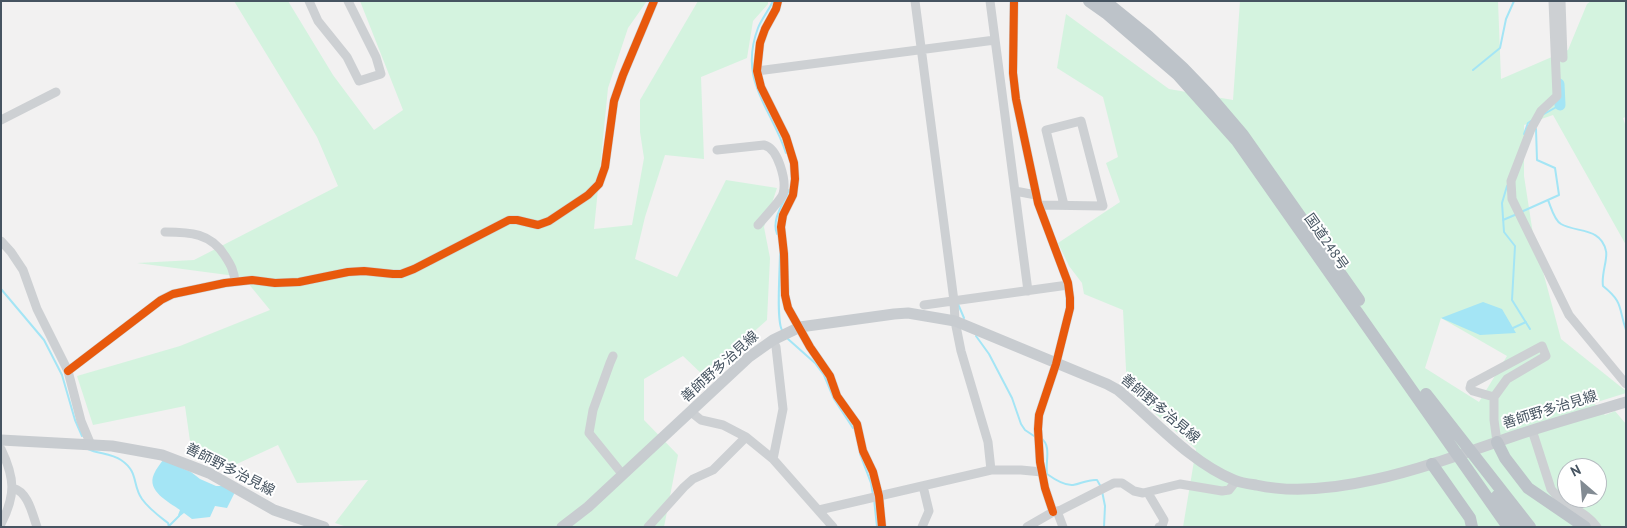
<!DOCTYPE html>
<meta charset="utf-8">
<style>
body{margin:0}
#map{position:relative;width:1627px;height:528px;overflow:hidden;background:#f2f1f1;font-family:"PT Sans",sans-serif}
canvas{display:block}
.frame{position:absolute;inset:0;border:2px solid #465461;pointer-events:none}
.north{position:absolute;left:1557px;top:458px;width:50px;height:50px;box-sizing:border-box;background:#fff;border:1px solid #b5bbc0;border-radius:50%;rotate:333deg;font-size:14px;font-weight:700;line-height:20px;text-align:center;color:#465461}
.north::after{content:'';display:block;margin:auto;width:18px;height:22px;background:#828b93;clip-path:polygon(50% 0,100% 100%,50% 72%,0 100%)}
</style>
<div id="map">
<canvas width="1627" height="528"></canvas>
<div class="frame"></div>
<div class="north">N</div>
</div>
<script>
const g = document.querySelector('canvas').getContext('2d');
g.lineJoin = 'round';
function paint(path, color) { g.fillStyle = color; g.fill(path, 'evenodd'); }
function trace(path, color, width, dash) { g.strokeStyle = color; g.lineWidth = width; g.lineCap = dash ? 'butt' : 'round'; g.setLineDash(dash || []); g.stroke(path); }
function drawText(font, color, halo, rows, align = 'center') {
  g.font = font + ' "PT Sans","Noto Sans JP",sans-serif'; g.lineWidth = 4; g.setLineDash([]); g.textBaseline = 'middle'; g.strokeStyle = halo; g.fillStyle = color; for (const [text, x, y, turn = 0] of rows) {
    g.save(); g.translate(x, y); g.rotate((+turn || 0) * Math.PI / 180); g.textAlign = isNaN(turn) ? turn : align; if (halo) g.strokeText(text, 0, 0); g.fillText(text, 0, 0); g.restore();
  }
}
const green = new Path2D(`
 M234,1H288L333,75L374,130L403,110L360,1H647L628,28L608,88L594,229L632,225L644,158L640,132V100L698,1H768V4L753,21L747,58L701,77L704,159L665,155L645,217L635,259L677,277L726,180L777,188L764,227L770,258L767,320L704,376L683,356L644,379V420L678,455L664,527H347L335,523L368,480L297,483L278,445L228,468L190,441L185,406L93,425L77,376L180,346L270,310L243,277L137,263L194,260L338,186L317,137Z
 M1240,1H1498L1501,79L1568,50L1587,4L1591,1H1626V117L1623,118L1626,127V245L1553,115L1524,125V176L1533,234L1561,339L1626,391V393L1594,403L1605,415L1615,411L1626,424V527H1183L1196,449L1127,389L1123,310L1084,294L1082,283L1069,266L1058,243L1120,202L1106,163L1118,157L1103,97L1057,68L1066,14L1169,89L1233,100ZM1441,318L1507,356L1479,402L1425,368ZM1567,468H1597V498H1567Z`);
const water = new Path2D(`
 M1483,302L1502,309L1516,333L1480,335L1441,318Z
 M163,460L191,472L200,479L216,486H225L235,492L227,508L215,506L210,517L192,519L184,513L179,517L178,515L180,510C169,502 146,491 154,474C156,469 160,464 163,460Z`);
const stream = new Path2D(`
 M773,1C769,10 761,20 758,28C738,81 771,107 786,153
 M1473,70L1500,48L1506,19L1514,1
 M1544,114L1560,105
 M1524,134L1528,123L1531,121
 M1507,186L1502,203L1504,232L1515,246L1512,300L1530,329
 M1548,200C1551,207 1554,220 1561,224C1577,233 1601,227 1606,251C1608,259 1601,274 1603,286C1624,303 1618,307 1626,330
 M1521,212L1559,195L1555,168L1537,160L1536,129
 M1503,220L1517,214
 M777,234C771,219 784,203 789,190
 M780,253C780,269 776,320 782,330
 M1,289L44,340L62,375L75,420L82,436
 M958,304L964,318
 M1513,328L1526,322
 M976,336L989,354L1012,398L1021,424L1025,430L1034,436
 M788,339L815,363L824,375L834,399L853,428
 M1041,438C1052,446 1045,462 1047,474C1054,479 1064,486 1073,485C1081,484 1088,479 1097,480L1101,487
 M88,449C98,454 111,453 121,460C139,472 132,485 142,499C149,509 159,516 168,523L169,527
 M860,454L871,483L873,495
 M1102,491L1105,506L1104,527
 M874,499L877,527
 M169,526L179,516`);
const river = new Path2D(`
 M1559,84L1560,105`);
const minor = new Path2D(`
 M309,1L318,21L347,57L359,81L381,74L376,57L348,1
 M778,1L776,9L765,29L760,43L757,71L761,87L786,137L794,163L795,179L793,195L783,215L781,227L784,254L785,295L788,308L810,347L830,376L837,396L857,424L863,451L873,472L879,496L882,527
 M915,1L954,301L955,321L961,351L988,442L991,470
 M990,1L1028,291
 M1014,1L1013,73L1016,99L1038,203L1068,283L1070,298V308L1056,364L1039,415L1038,429L1040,462L1045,488L1053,512
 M1553,1L1557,96L1541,111L1531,129L1511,181L1512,199L1569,315L1626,384
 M1561,1L1563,58
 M757,71L995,40
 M1,120L56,92
 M717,150L764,145C778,148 787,181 783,194C781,200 763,219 758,225
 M1015,191L1036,195
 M1039,205L1103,206L1081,121L1046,130L1064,205
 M165,232C190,232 211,233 225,256C231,265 234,271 235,282
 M1,241L11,252L23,270L37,309L68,371L81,421L91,445
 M924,305L1068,285
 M613,356L610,363L593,410L589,433L623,475
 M68,371L161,300L173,294L225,283L252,280L275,283L299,282L348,272L364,271L393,274H401L414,269L509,220H517L538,225L549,221L588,195L599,184L605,167L614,101L623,75L654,1
 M1494,397L1507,379L1546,356L1542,346L1471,384L1470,388L1473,391L1494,397V420L1497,442
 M691,412L701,420L723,425L746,437L773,459L833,527
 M1532,430L1551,489C1563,506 1585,510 1597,527
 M1,449C15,478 16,495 1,524
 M773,459L783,409L776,347L773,340
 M13,488C28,492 32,513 37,527
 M1148,493L1164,520L1162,526L1159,527
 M819,510L991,470H1021L1042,472
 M1057,511L1063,527
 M648,527L684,487L693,479L713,470L746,437
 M922,527L929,511L923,486
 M1027,527L1053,512L1061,510L1114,483H1122L1134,491L1143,493L1180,484L1222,491L1229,490L1236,481`);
const major = new Path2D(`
 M1,440L112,446L162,455L209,473L274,510L324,527
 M562,527L588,507L749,357L773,340L800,327L894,314L908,313L955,321L1107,384L1118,390C1154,420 1190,462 1234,480C1241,483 1249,484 1256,485C1335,503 1441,461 1517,435C1553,423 1589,413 1626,402`);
const highway = new Path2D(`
 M1089,1L1106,13L1178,75L1237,141L1508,527
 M1105,1L1148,36L1183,68L1208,94L1243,135L1359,300
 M1426,394L1530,527
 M1497,442L1505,458L1528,488L1585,527
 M1432,464L1470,518L1472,527
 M1497,496L1519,527`);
const cycleway = new Path2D(`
 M778,1L776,9L765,29L760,43L757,71L761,87L786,137L794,163L795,179L793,195L783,215L781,227L784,254L785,295L788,308L810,347L830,376L837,396L857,424L863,451L873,472L879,496L882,527
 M1014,1L1013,73L1016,99L1038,203L1068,283L1070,298V308L1056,364L1039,415L1038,429L1040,462L1045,488L1053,512
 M68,371L161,300L173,294L225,283L252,280L275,283L299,282L348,272L364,271L393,274H401L414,269L509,220H517L538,225L549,221L588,195L599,184L605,167L614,101L623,75L654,1`);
const streetNames = [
 ["国道248号",1326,242,55],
 ["善師野多治見線",720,367,-42],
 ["善師野多治見線",1160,409,40],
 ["善師野多治見線",1550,410,-17],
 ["善師野多治見線",230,470,27]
];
paint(green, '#d4f3df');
paint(water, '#a4e5f5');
trace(stream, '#a4e5f5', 2);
trace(river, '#a4e5f5', 11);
trace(minor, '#cdd0d3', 9);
trace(major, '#c8ccd0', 11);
trace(highway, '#bdc3c9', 12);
trace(cycleway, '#e8590c', 8);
drawText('14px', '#465461', '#fff', streetNames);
</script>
